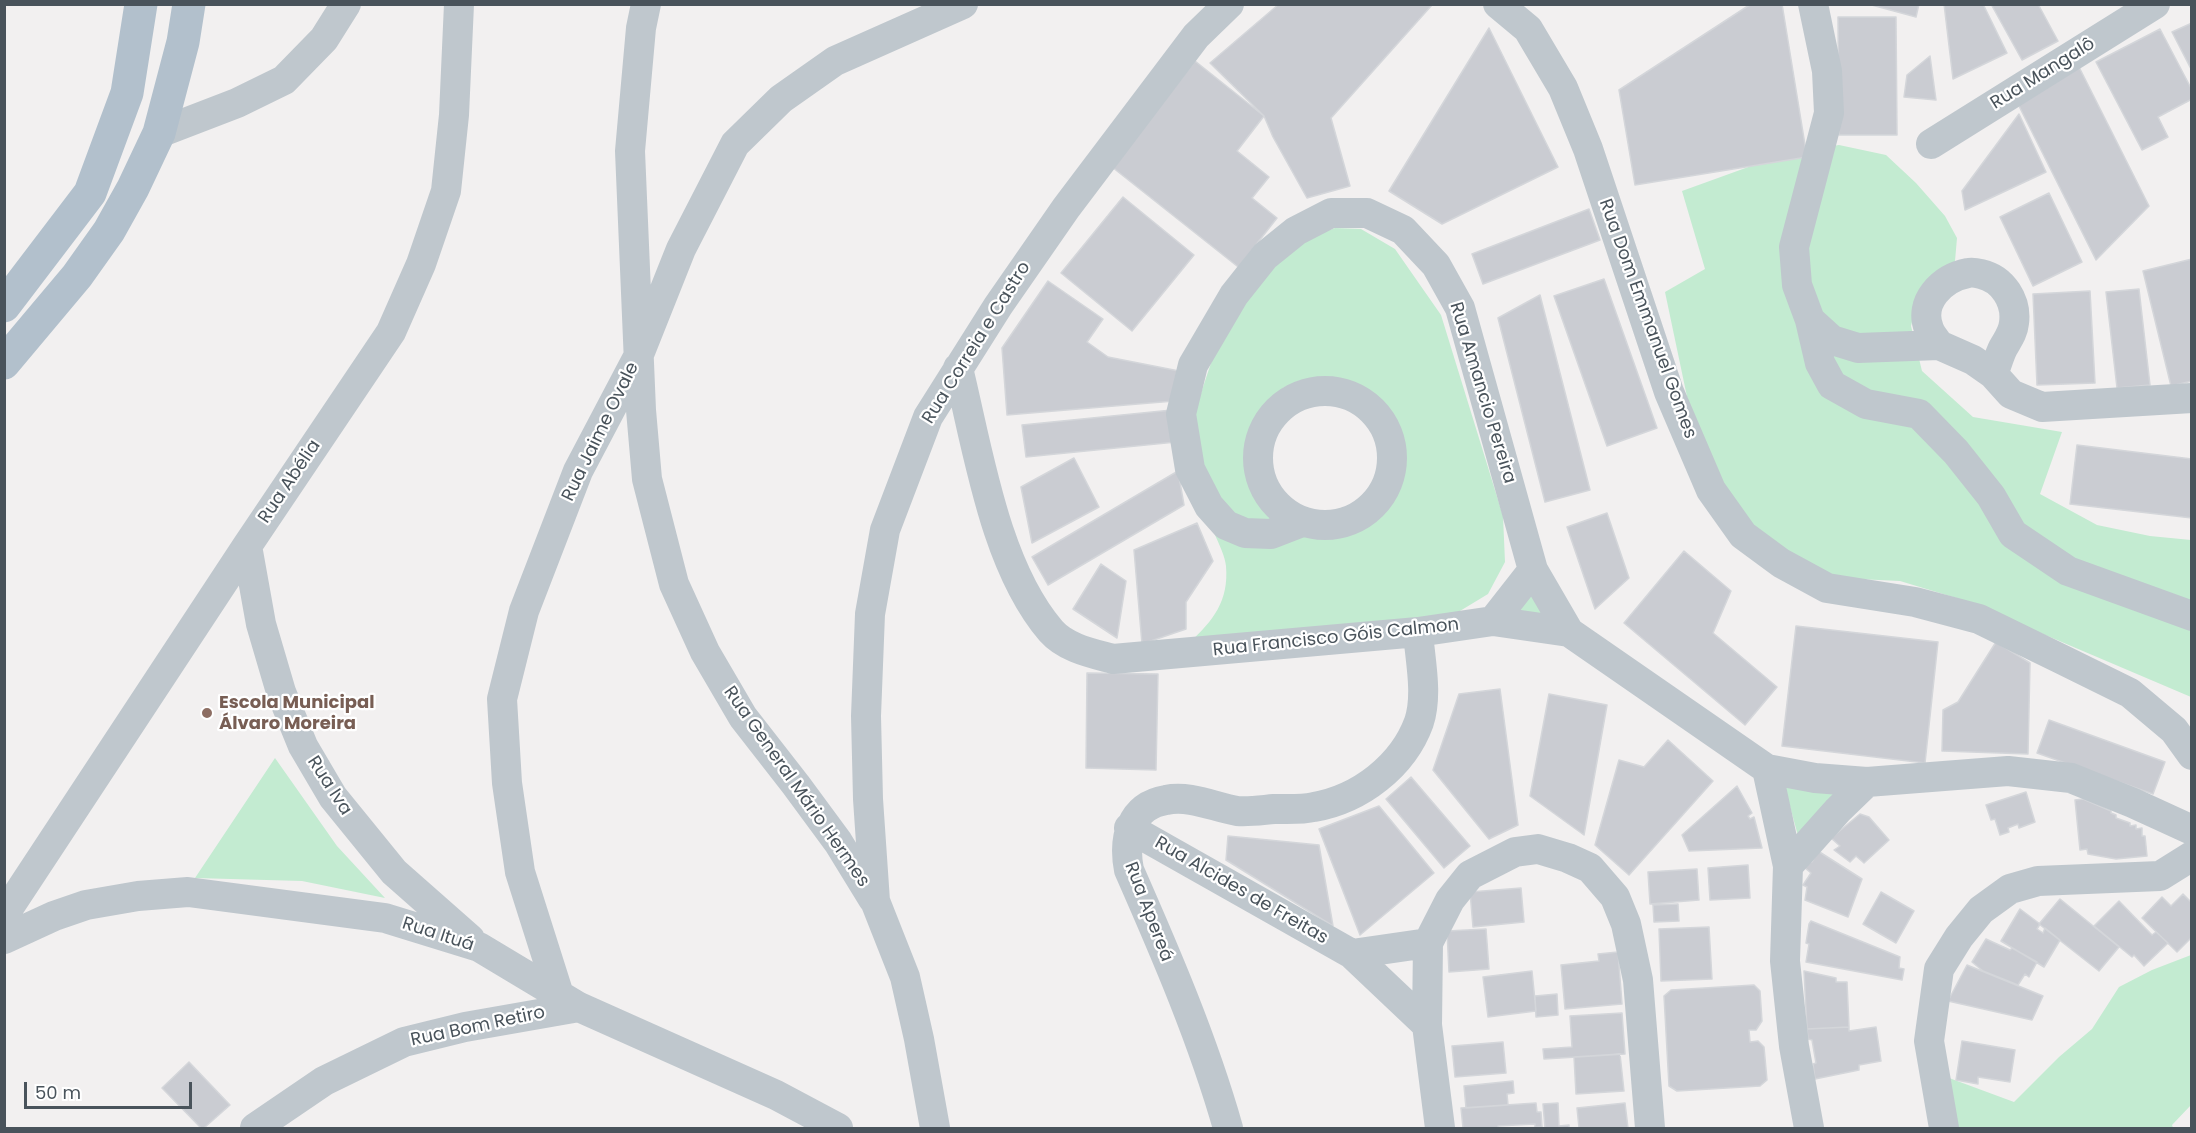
<!DOCTYPE html>
<meta charset="utf-8">
<style>
body{margin:0}
#map{position:relative;width:2196px;height:1133px;overflow:hidden;background:#f2f0f0;font-family:Poppins,sans-serif}
canvas{display:block}
.frame{position:absolute;inset:0;border:6px solid #49535b;pointer-events:none}
.scale{position:absolute;left:24px;top:1082px;width:168px;height:27px;box-sizing:border-box;border:3px solid #49535b;border-top:0;padding-left:8px;font-size:18px;line-height:21px;white-space:nowrap;color:#49535b;-webkit-text-stroke:4px #fff;paint-order:stroke}
</style>
<div id="map">
<canvas width="2196" height="1133"></canvas>
<div class="frame"></div>
<div class="scale">50 m</div>
</div>
<script>
const g = document.querySelector('canvas').getContext('2d');
g.lineJoin = 'round';
function paint(path, color) { g.fillStyle = color; g.fill(path, 'evenodd'); }
function trace(path, color, width, dash) { g.strokeStyle = color; g.lineWidth = width; g.lineCap = dash ? 'butt' : 'round'; g.setLineDash(dash || []); g.stroke(path); }
function drawText(font, color, halo, rows, align = 'center') {
  g.font = font + ' Poppins,sans-serif'; g.lineWidth = 4.5; g.setLineDash([]); g.textBaseline = 'middle'; g.strokeStyle = halo; g.fillStyle = color; for (const [text, x, y, turn = 0] of rows) {
    g.save(); g.translate(x, y); g.rotate((+turn || 0) * Math.PI / 180); g.textAlign = isNaN(turn) ? turn : align; if (halo) g.strokeText(text, 0, 0); g.fillText(text, 0, 0); g.restore();
  }
}
const green = new Path2D(`
 M1839,145L1886,155L1916,183L1945,216L1957,238L1955,261L1918,298L1911,326L1922,371L1973,417L2062,432L2040,494L2097,525L2150,536L2191,540V697L1963,600L1900,581L1816,577L1758,533L1717,475L1690,411L1665,292L1705,269L1682,191L1787,153Z
 M1335,228L1361,229L1395,249L1441,315L1503,516L1505,562L1488,594L1455,614L1189,643C1213,621 1229,601 1226,566C1225,556 1219,544 1215,535H1337L1363,526L1378,516L1395,495L1404,469L1401,431L1380,399L1357,383L1325,377L1298,381L1283,388L1263,407L1253,422L1246,449L1247,464L1254,490L1278,519L1252,522L1227,512L1201,473L1195,411L1212,360L1242,308L1276,264L1305,239Z
 M1532,587L1553,624L1513,617Z
 M275,758L337,846L385,898L302,881L195,878Z
 M1783,781L1843,790L1800,843Z
 M2191,955V1105L2172,1125L2173,1128H1952L1941,1075L2014,1102L2059,1057L2092,1029L2119,987L2152,970Z`);
const building = new Path2D(`
 M1279,4L1432,5L1331,118L1350,186L1307,198L1273,137L1264,116L1210,63Z
 M1751,4H1782L1807,157L1635,185L1619,90Z
 M1868,4H1919L1916,17Z
 M1944,4H1983L2007,53L1953,79Z
 M1991,4H2038L2058,41L2022,60Z
 M1838,17H1896L1897,135H1839Z
 M2192,23V71L2172,32Z
 M1489,28L1558,167L1442,224L1389,191Z
 M2160,29L2192,90V99L2158,117L2168,137L2142,150L2096,62Z
 M1930,56L1936,100L1904,97L1907,75Z
 M1195,61L1264,116L1237,151L1269,177L1252,198L1277,218L1244,260L1242,270L1112,167Z
 M2077,63L2149,206L2096,260L2014,96Z
 M2019,114L2046,172L1965,210L1962,191Z
 M2049,193L2082,262L2033,286L2000,217Z
 M1123,197L1194,255L1132,331L1061,273Z
 M1589,209L1600,240L1483,284L1472,254Z
 M2192,259V381L2171,386L2143,271Z
 M1604,279L1657,428L1607,446L1554,296Z
 M1048,281L1103,319L1087,342L1108,357L1179,371L1174,401L1007,415L1002,348Z
 M2139,289L2150,385L2117,388L2106,292Z
 M2090,291L2095,383L2037,385L2033,294Z
 M1540,295L1590,490L1545,502L1498,318Z
 M1172,410L1176,442L1026,457L1022,425Z
 M2077,445L2192,459V518L2070,504Z
 M1074,458L1099,507L1032,543L1021,487Z
 M1178,471L1184,505L1048,585L1032,557Z
 M1607,513L1629,578L1595,609L1567,527Z
 M1197,523L1213,561L1186,602V629L1142,644L1134,550Z
 M1684,551L1731,591L1713,633L1777,687L1745,725L1624,623Z
 M1101,564L1126,581L1117,638L1073,609Z
 M1796,626L1938,642L1925,763L1782,746Z
 M1996,642L2030,663L2028,754L1942,751L1943,710L1958,702Z
 M1087,673L1158,674L1156,770L1086,768Z
 M1500,689L1518,825L1489,839L1433,770L1459,694Z
 M1549,694L1607,705L1584,835L1530,796Z
 M2049,720L2165,762L2153,794L2037,753Z
 M1668,740L1713,781L1629,875L1595,845L1619,760L1644,767Z
 M1411,777L1470,846L1444,868L1386,799Z
 M1737,786L1752,813L1748,816L1750,819L1754,817L1762,848L1689,851L1682,835Z
 M2026,792L2035,822L2019,828L2018,824L2008,828L2009,832L2000,835L1995,819L1991,820L1986,805Z
 M2083,799L2111,811V813L2116,815V818L2130,823V826L2136,825V829L2142,828V836H2145L2147,856L2116,859L2088,854L2087,849L2080,850L2075,800Z
 M1379,806L1434,873L1360,935L1319,829Z
 M1860,814L1869,817L1889,840L1864,863L1856,856L1850,862L1834,850L1840,846L1831,838Z
 M1228,836L1319,845L1333,926L1226,860Z
 M1818,851L1862,879L1848,917L1805,900L1807,887L1803,885L1811,873L1805,868L1809,861L1812,862Z
 M1748,865L1750,898L1710,900L1708,868Z
 M1697,869L1699,900L1650,904L1648,872Z
 M1521,888L1524,922L1473,927L1470,892Z
 M1881,892L1914,911L1896,943L1863,924Z
 M2183,894L2192,903V937L2177,952L2142,918L2162,897L2171,906Z
 M2060,899L2119,947L2099,971L2039,924Z
 M2119,901L2152,935L2156,932L2168,943L2144,966L2134,955L2132,957L2094,926Z
 M1678,904L1679,921L1654,922L1653,905Z
 M2020,909L2040,924L2037,929L2043,933L2045,928L2060,940L2044,967L2001,941Z
 M1811,921L1900,957L1899,968L1904,969L1902,980L1806,962L1809,944L1806,943L1809,924Z
 M1709,927L1712,979L1661,981L1659,929Z
 M1486,929L1489,969L1449,972L1447,931Z
 M1986,939L2010,950L2012,948L2037,962L2029,977L2025,974L2018,985L1983,971L1972,962Z
 M1618,952L1622,1004L1565,1009L1561,965L1599,961L1598,954Z
 M1967,965L2043,996L2032,1020L1948,1001Z
 M1532,971L1536,1011L1488,1017L1483,977Z
 M1804,971L1836,978V982H1847L1849,1027L1807,1029Z
 M1754,985L1760,991L1762,1021L1756,1030H1749L1750,1042L1758,1041L1764,1047L1767,1080L1760,1086L1677,1091L1669,1086L1664,996L1671,990Z
 M1557,994L1558,1015L1536,1017L1535,996Z
 M1622,1013L1625,1054L1544,1059L1543,1049L1572,1047L1570,1016Z
 M1849,1027V1031L1876,1027L1881,1061L1859,1065V1070L1815,1079L1813,1064L1816,1063L1812,1040L1808,1039L1807,1029Z
 M1962,1041L2015,1050L2010,1082L1978,1077V1084L1956,1080Z
 M1503,1042L1506,1073L1455,1077L1452,1046Z
 M1620,1054L1624,1091L1576,1094L1574,1057Z
 M189,1062L230,1105L204,1128H201L162,1088Z
 M1513,1081L1514,1093L1507,1094L1508,1105L1466,1108L1464,1086Z
 M1536,1103L1537,1112H1541L1542,1127H1535V1124L1498,1126V1128H1463L1461,1108Z
 M1558,1103L1559,1126L1569,1125V1128H1545L1543,1104Z
 M1625,1103L1628,1128H1579L1577,1108Z`);
const minor = new Path2D(`
 M646,4L641,28L630,151L641,410L647,479L674,584L705,652L743,717L796,785L838,842L873,899
 M1498,4L1528,29L1563,88L1588,149L1669,392L1711,490L1743,535L1781,563L1827,588L1915,602L1979,619L2061,659L2130,693L2174,730L2192,755
 M1813,4L1827,71L1829,113L1794,247L1797,285L1810,320L1832,340L1858,348L1939,345L1973,360L1993,374L2011,394L2042,407L2192,398
 M159,133L237,103L284,80L324,39L346,4
 M1931,144L2155,4
 M1810,320L1820,363L1832,385L1866,404L1919,414L1956,452L1991,496L2013,534L2068,571L2192,616
 M1939,345C1936,340 1931,335 1929,329C1918,302 1942,278 1968,273C1972,272 1977,273 1981,274C2003,279 2017,301 2014,323C2013,333 2008,339 2003,348C1999,356 1997,365 1993,374
 M958,368C978,450 995,566 1051,631C1066,648 1091,653 1113,659L1418,632L1493,621L1569,632L1767,769L1788,866L1785,961L1794,1046L1809,1128
 M1258 458a67 67 0 1 1 134 0a67 67 0 1 1-134 0Z
 M1302,522L1271,534L1245,533L1226,525L1209,506L1190,469L1181,414L1193,365L1234,295L1265,256L1296,231L1331,213H1367L1403,230L1436,265L1460,308L1533,570L1493,621
 M247,546L261,624L281,692L303,746L333,797L394,872L470,939
 M1533,570L1569,632
 M1767,769L1815,778L1867,782L2008,771L2071,778L2133,803L2192,830
 M1129,828L1352,954L1427,1025
 M1788,866L1838,810L1867,782
 M4,915L247,546L391,332L421,264L446,191L454,115L459,4
 M4,939L54,916L86,905L138,896L188,892L385,918L479,947L579,1007L776,1095L838,1128
 M1352,954L1428,943
 M559,995L520,872L507,783L502,699L524,611L578,471L638,357L681,249L735,144L781,99L835,61L963,4
 M255,1128L324,1081L404,1042L465,1027L579,1007
 M935,1128L919,1039L905,977L875,901L868,799L866,716L870,614L885,530L928,417L998,306L1066,208L1196,36L1229,4
 M1228,1128C1203,1040 1166,954 1129,870C1123,839 1130,806 1166,800C1190,795 1214,807 1237,811C1249,812 1262,810 1274,809C1287,809 1301,810 1314,807C1360,799 1403,766 1419,722C1428,694 1420,660 1418,632
 M1440,1128L1427,1025L1428,943L1450,900L1470,875L1515,852L1538,849L1568,858L1590,868L1615,897L1626,924L1638,980L1650,1128
 M1944,1128L1929,1041L1939,969L1959,937L1981,910L2010,889L2038,881L2160,876L2192,856`);
const major = new Path2D(`
 M4,306L90,193L127,93L141,4
 M4,363L77,276L109,231L133,188L159,133L183,42L189,4`);
const markers = [
 [207,713,6,"#8d6e63"]
];
const streetNames = [
 ["Rua Mangalô",2043,74,-32],
 ["Rua Dom Emmanuel Gomes",1647,319,70],
 ["Rua Correia e Castro",977,343,-58],
 ["Rua Amancio Pereira",1482,393,73],
 ["Rua Jaime Ovale",601,432,-64],
 ["Rua Abélia",290,482,-56],
 ["Rua Francisco Góis Calmon",1336,638,-6],
 ["Rua Iva",329,786,57],
 ["Rua General Mário Hermes",796,787,55],
 ["Rua Alcides de Freitas",1241,891,30],
 ["Rua Apereá",1148,912,69],
 ["Rua Ituá",438,935,18],
 ["Rua Bom Retiro",478,1027,-12]
];
const educationNames = [
 ["Escola Municipal",219,703],
 ["Álvaro Moreira",219,724]
];
paint(green, '#c3ebd1');
paint(building, '#caccd2');
trace(building, '#d4d6da', 1.5);
trace(minor, '#bfc7cd', 30);
trace(major, '#b2c0cc', 33);
for (const [x, y, r, color] of markers) { const dot = new Path2D(); dot.arc(x, y, r, 0, 2 * Math.PI); g.fillStyle = color; g.fill(dot); trace(dot, '#fff', 2); }
drawText('18px', '#49535b', '#fff', streetNames);
drawText('bold 18px', '#785e54', '#fff', educationNames, 'left');
</script>
